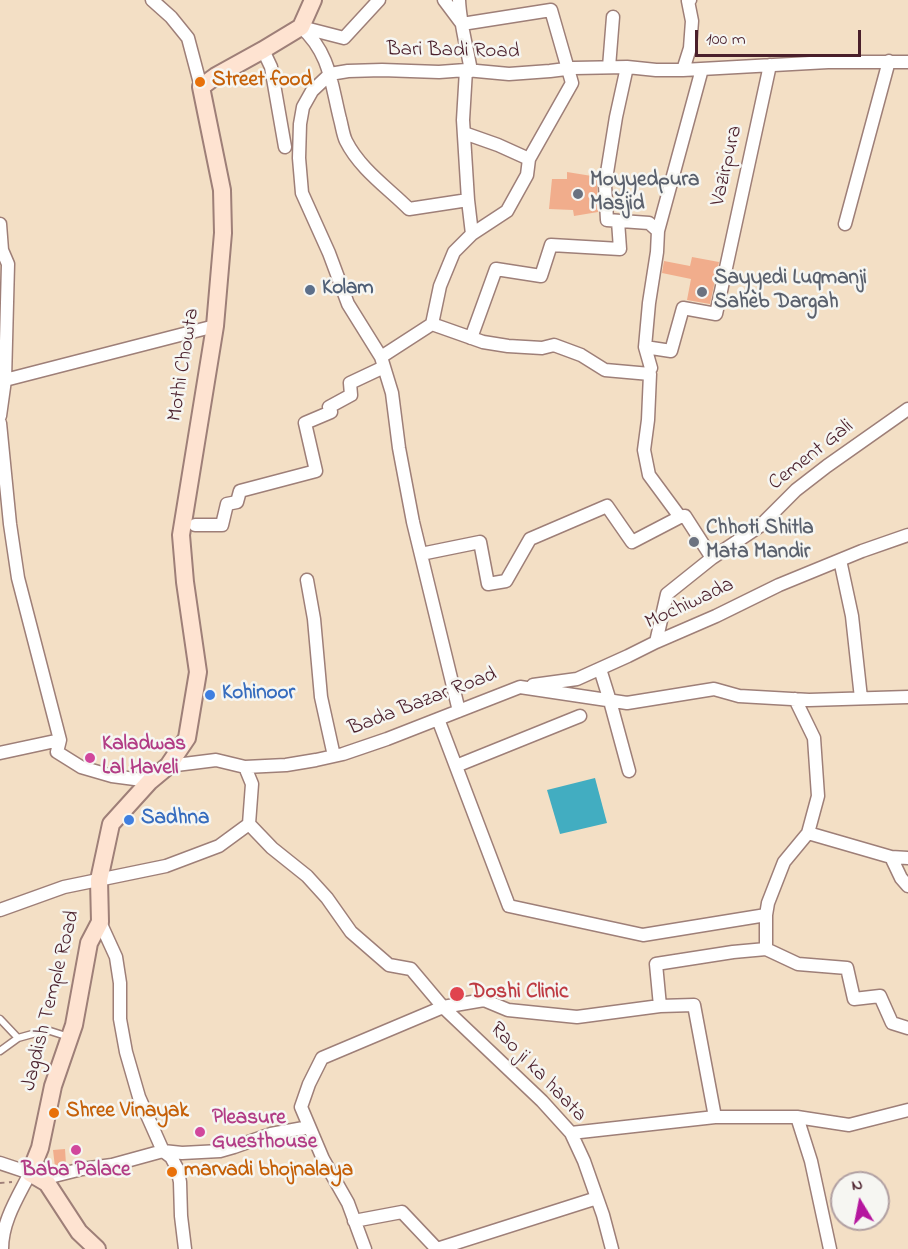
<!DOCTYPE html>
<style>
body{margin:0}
#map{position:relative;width:908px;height:1249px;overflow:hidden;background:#f3dfc5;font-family:"Indie Flower",sans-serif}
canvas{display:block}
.north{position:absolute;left:830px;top:1171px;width:60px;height:60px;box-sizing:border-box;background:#f6f6f2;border:2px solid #b1a0a2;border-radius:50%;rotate:350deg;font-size:16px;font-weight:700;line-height:24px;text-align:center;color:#4a1f2b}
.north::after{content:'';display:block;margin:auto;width:21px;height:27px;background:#b5179e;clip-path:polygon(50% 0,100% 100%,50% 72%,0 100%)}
.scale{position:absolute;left:695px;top:30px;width:166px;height:27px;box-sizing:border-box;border:3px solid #4a1f2b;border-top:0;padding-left:8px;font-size:18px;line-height:21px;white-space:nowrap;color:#4a1f2b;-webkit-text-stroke:4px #f6f6f2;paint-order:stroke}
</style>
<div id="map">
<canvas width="908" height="1249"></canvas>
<div class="north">N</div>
<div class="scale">100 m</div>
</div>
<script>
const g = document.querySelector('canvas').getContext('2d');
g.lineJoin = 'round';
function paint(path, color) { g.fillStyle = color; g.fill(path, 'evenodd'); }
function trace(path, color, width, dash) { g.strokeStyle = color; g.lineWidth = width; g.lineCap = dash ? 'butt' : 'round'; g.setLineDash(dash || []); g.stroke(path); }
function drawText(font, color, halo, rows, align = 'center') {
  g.font = font + ' "Indie Flower",sans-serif'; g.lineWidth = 5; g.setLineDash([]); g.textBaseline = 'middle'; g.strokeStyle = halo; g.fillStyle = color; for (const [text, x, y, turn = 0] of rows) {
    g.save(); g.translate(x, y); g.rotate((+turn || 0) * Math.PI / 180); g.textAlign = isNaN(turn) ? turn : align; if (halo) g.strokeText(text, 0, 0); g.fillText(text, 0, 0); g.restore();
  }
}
const water = new Path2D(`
 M595,778L607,823L560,834L547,790Z`);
const building = new Path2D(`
 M567,172L598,177L597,185L598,212L574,216L573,210L549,209L552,179H567Z
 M692,257L719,262L710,304L687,300L691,279L662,273L664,261L690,266Z
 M65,1149L66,1164L55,1167L53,1150Z`);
const path = new Path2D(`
 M0,1183L12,1182`);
const service = new Path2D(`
 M0,1019L18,1038L47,1030L69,1037
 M0,1051L18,1038`);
const minor = new Path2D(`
 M152,0L171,17L188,38L201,87
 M444,0L462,24L551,10L572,83L529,159
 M459,0C460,24 467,47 471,71
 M301,27C330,53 331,83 340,119C342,126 343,135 346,141C360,169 388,188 409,209L468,200
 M305,28L344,38L379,0
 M263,50L271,67L285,147
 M609,67L613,17
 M627,67L616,117L605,185L607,220L649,223L658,231
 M466,70L463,120L468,200L472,234
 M683,70L690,48L692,21L688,1L690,0
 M0,224L2,250L8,264L5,380L0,416
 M845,224L889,61
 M432,324L483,342L508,346L542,348L554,345L581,355L605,370L650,374L648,420L644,450L649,475L680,517L685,516L712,558
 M471,338L496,269L541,276L551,245L620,249L618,221
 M645,347L671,351L683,308L716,314L770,65
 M381,357L432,324L440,286L454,252L472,234L507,211L527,175L529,159L498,145L464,133
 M651,368L645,347L649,303L657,252L658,231L702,69
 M5,380L215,326
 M0,423L10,524L18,578L60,740L57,752L81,767L112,776L150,781
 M195,525H222L227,504L237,502L240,491L316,471L305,423L331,412L329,407L351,395L350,383L384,367
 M421,554L480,542L488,584L506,581L530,539L607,506L632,542L680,517
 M840,560L852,616L861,698
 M307,580L314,619L321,697L334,756
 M656,642L667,594L712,558L760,526L796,490L827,466L908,409
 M600,669L610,701L629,771
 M533,685L577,679L628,656L656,642L716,616L779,585L862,551L908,535
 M459,711L413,522L399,448L392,393L381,357L348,304L329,253L302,193L299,158L300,124L303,107L312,91L330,74L348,71L382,70L439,72L466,70L509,74L550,71L574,68L627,67L656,70H683L828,62H908
 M438,719L509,906L643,935L766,915
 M0,753L60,740
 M168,766L216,760L245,767L286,765L316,760L343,754L387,739L520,687L627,703L714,689L739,696L809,700L908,697
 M456,766L580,716
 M245,767L252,784L249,824L272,848L307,876L327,898L351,932L389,965L411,969L443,1007L542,1101L571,1133L584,1161L603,1215L612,1249
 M808,833L891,857L908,858
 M891,857L901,878L908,886
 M0,910L64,887L166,866L219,846L249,824
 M100,922L116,957L120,983V1019L126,1052L139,1097L163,1151L171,1157L177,1168L180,1182L181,1216L185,1249
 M766,949V915L768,903L784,862L808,833L818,796L814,738L795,699
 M660,1006L694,1005L715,1117H797L849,1125L908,1110
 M797,1117L811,1161L830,1249
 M571,1133L715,1117
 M0,1163L30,1173C18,1197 2,1221 2,1249
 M42,1179L82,1169L112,1165L163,1151L182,1153L220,1151L234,1147L271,1134L309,1127
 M354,1221L402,1212L437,1249
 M365,1249L348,1203L323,1159L301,1107L309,1084L322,1058L443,1007L484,1000L508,1010L577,1017L660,1006L656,964L733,952L766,949L798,964L847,968L854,999L880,996L892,1023L908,1028
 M437,1249L597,1198`);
const secondary = new Path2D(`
 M97,1249L79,1232L47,1183L30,1173L40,1148L53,1086L74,1025L89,943L100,922L99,880L111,824L150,781L168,766L187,738L198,672L185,582L181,535L215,326L223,233L222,190L201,87L216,76L263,50L301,27L313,0`);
const markers = [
 [200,82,6,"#e8710a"],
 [578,194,6,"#6b7280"],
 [310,290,6,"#5c6f8a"],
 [702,292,6,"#6b7280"],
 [694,542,6,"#6b7280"],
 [210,695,6,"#3f7fe0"],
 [90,758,6,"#d1479c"],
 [129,820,6,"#3f7fe0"],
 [457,994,8,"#e0444e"],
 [54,1113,6,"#e8710a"],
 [200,1132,6,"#d1479c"],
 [76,1150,6,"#d1479c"],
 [172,1172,6,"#e8710a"]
];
const streetNames = [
 ["Bari Badi Road",453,52,1],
 ["Vazirpura",728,166,-77],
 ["Mothi Chowta",185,365,-81],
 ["Cement Gali",812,456,-38],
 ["Mochiwada",690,605,-25],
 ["Bada Bazar Road",423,703,-21],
 ["Jagdish Temple Road",52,1001,-76],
 ["Rao ji ka haata",537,1073,46]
];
const foodNames = [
 ["Street food",212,82],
 ["Shree Vinayak",66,1113],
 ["marvadi bhojnalaya",184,1172]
];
const worshipNames = [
 ["Moyyedpura",590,182],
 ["Masjid",590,206],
 ["Sayyedi Luqmanji",714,280],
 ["Saheb Dargah",714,304],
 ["Chhoti Shitla",706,530],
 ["Mata Mandir",706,554]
];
const serviceNames = [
 ["Kolam",322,290]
];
const shopNames = [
 ["Kohinoor",222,695],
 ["Sadhna",141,820]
];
const hotelNames = [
 ["Kaladwas",102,746],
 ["Lal Haveli",102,770],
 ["Pleasure",212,1120],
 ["Guesthouse",212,1144],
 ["Baba Palace",76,1172,"center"]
];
const healthNames = [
 ["Doshi Clinic",470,994]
];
paint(water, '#42adc1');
paint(building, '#f1ad8c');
trace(service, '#9e7f78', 9);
trace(minor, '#9e7f78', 15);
trace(secondary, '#9e7f78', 20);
trace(path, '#9e7f78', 2, [4.5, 4.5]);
trace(service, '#fff', 6);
trace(minor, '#fff', 12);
trace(secondary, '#fee3d1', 16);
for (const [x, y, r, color] of markers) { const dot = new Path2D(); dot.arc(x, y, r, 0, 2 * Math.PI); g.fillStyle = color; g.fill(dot); trace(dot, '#f6f6f2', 2); }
drawText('21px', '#4a1f2b', '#f6f6f2', streetNames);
drawText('bold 21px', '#c56008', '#f6f6f2', foodNames, 'left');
drawText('bold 21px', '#5b616d', '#f6f6f2', worshipNames, 'left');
drawText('bold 21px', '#4e5e75', '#f6f6f2', serviceNames, 'left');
drawText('bold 21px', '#366cbe', '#f6f6f2', shopNames, 'left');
drawText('bold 21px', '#b23c85', '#f6f6f2', hotelNames, 'left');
drawText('bold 21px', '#be3a42', '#f6f6f2', healthNames, 'left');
</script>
